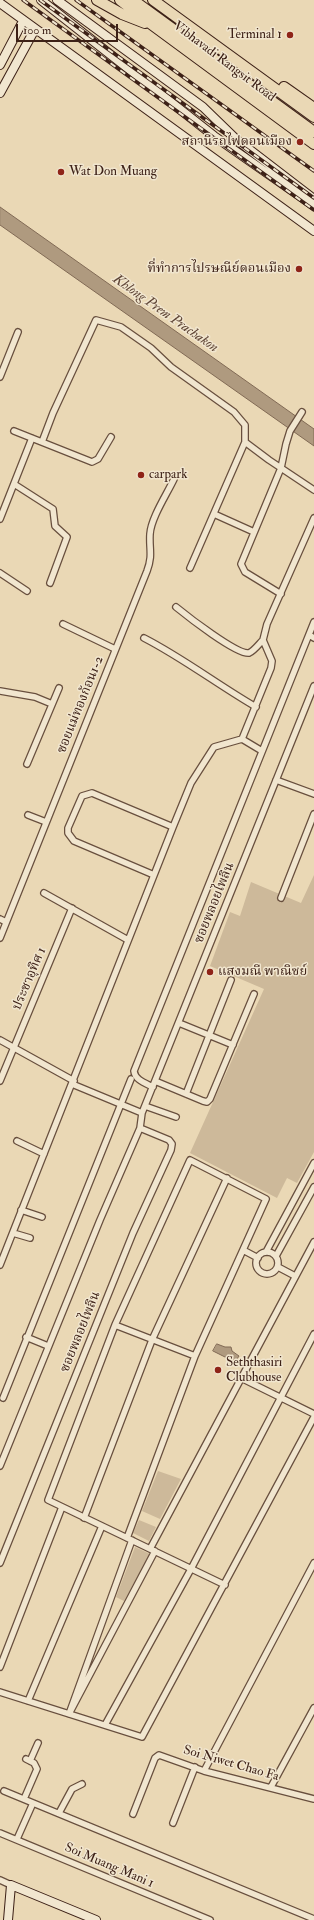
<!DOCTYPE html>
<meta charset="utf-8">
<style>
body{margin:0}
#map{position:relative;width:314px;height:1920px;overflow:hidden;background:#ead8b5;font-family:"IM FELL Double Pica",serif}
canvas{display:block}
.scale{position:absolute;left:16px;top:24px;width:102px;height:18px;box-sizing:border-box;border:2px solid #3d2117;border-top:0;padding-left:5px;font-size:12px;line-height:14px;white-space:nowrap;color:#3d2117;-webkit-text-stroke:3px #f1e6cf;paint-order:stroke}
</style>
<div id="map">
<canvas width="314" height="1920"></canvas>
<div class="scale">100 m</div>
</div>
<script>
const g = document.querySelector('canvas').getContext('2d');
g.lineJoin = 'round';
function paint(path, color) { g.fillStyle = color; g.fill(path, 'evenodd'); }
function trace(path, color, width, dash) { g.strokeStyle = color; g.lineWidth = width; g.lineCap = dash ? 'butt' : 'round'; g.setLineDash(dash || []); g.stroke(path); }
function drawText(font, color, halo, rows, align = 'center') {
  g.font = font + ' "IM FELL Double Pica","Noto Serif Thai",serif'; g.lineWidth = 3; g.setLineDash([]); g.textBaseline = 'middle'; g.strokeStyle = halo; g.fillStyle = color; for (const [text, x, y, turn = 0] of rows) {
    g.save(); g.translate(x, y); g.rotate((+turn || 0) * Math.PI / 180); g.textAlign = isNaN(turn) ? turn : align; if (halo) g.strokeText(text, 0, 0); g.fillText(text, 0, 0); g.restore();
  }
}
const green = new Path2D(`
 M314,875V1152L297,1183L287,1178L277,1198L190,1153L264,989L210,966L230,912L240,916L251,882L301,903Z
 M158,1471L181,1479L160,1519L142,1511Z
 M139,1520L156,1527L149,1541L133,1533Z
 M135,1547L150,1554L124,1601L116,1597Z`);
const water = new Path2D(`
 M0,207L314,429V446L0,225Z
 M217,1344L225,1347H231L232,1351L239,1356L235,1362L213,1351Z`);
const street = new Path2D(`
 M0,377L18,332
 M14,431L92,462L98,459L111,437
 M42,442L53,413L96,320L121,327L151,348L171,367L234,412L245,425V442L269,460L314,490
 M14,484L53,509L55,526L67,537L50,583
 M214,514L254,532
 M0,519L32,438
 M190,568L245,442
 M0,573L27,591
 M281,594L245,572L241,564L281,468L286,444L290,431L302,412
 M176,607C187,616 237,655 249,653C254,651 259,644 263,640
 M63,624L115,649
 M309,635L314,638
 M144,638C183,658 218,685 256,707
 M0,691L35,697L52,704
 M242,739L262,751
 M27,764L59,688
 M276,780L314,794
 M28,815L46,822
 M154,875L74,841L68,833V828L82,796L92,793L173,827
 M44,893L128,940
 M281,898L314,814
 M0,919L6,922
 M0,938L147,571C153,555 149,549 150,534C151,518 167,494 174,479
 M179,1023L233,1045
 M0,1040L74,1081
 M0,1081L72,908
 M155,1081L203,1101L207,1102L210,1099L254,994
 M72,1084L142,1113
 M153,1087C145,1083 135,1080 134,1071L314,622
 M186,1094L231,980
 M145,1106L176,1117
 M17,1141L44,1154
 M21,1210L42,1217
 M13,1233L30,1238
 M243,1250L258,1258
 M266,1252L314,1163
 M256 1263a11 11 0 1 1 22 0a11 11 0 1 1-22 0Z
 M276,1256L314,1187
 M0,1265L173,827L191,783L214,747L242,739L271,668L272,661L263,640L267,624L314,518
 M278,1267L295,1276
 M115,1325L195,1356
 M26,1337L48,1346
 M241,1378L314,1414
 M3,1398L131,1079
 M0,1466L100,1220L140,1128L142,1113L314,686
 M84,1518L152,1340L227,1178
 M127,1538L195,1356L266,1199L190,1160L115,1325L48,1500L225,1585
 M132,1540L69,1714L155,1551
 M150,1549L314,1242
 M0,1563L133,1233L171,1150L172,1144L169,1140L140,1128
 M0,1667L62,1507
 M0,1692L142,1737L314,1417
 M28,1701L102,1526
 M105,1725L191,1569L314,1334
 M30,1761L38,1743
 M204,1771L314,1563
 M271,1787L314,1708
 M4,1791L314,1919
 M24,1799L37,1769L34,1763L26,1759
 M59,1813L72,1789L82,1784
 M133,1814L155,1758L159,1755L204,1771L314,1799
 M173,1823L195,1767
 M0,1833L210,1920
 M17,1839L33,1803
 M0,1880L11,1885`);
const secondary = new Path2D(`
 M41,0L214,136L314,206
 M57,0L203,107L237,140L314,199
 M0,3L314,231
 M0,65L23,21
 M0,93L35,29
 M8,1920L11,1885L96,1920`);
const highway = new Path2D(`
 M97,0L122,14L145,23
 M120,0L147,21L314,144
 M133,0L314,132
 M153,0L314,117
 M284,87L314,108`);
const rail = new Path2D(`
 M23,0L314,210
 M40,0L314,198
 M76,0L314,171`);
const markers = [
 [290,35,4,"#8f2418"],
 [300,142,4,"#8f2418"],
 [61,172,4,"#8f2418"],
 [299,269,4,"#8f2418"],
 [141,475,4,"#8f2418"],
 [210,972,4,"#8f2418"],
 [218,1370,4,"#8f2418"]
];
const poiNames = [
 ["Terminal 1",282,35,"right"],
 ["สถานีรถไฟดอนเมือง",292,142,"right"],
 ["Wat Don Muang",69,172],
 ["ที่ทำการไปรษณีย์ดอนเมือง",291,269,"right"],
 ["carpark",149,475],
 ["แสงมณี พาณิชย์",218,972],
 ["Seththasiri",226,1363],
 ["Clubhouse",226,1378]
];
const streetNames = [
 ["Vibhavadi Rangsit Road",224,62,37],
 ["ซอยแม่ทองก้อน1-2",81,705,-68],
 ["ซอยพลอยไพลิน",215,903,-68],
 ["ประชาอุทิศ 1",30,979,-67],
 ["ซอยพลอยไพลิน",81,1332,-68],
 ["Soi Niwet Chao Fa",231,1764,16],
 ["Soi Muang Mani 1",109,1866,23]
];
const waterNames = [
 ["Khlong Prem Prachakon",165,314,35]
];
paint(green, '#cdb99a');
paint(water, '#af9a7f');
trace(water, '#816a55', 1);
trace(street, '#684f3e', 8);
trace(secondary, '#3d2117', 10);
trace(highway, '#3d2117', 12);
trace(street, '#f1e6cf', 5.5);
trace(secondary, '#f1e6cf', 8);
trace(highway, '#ead8b5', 10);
trace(rail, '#3d2117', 3.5);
trace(rail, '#f1e6cf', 2, [6]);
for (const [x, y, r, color] of markers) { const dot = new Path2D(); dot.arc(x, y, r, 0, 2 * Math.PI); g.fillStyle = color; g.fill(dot); trace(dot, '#f1e6cf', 1.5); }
drawText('13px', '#3d2117', '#f1e6cf', poiNames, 'left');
drawText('13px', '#3d2117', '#f1e6cf', streetNames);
drawText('italic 14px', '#5f4536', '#f1e6cf', waterNames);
</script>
